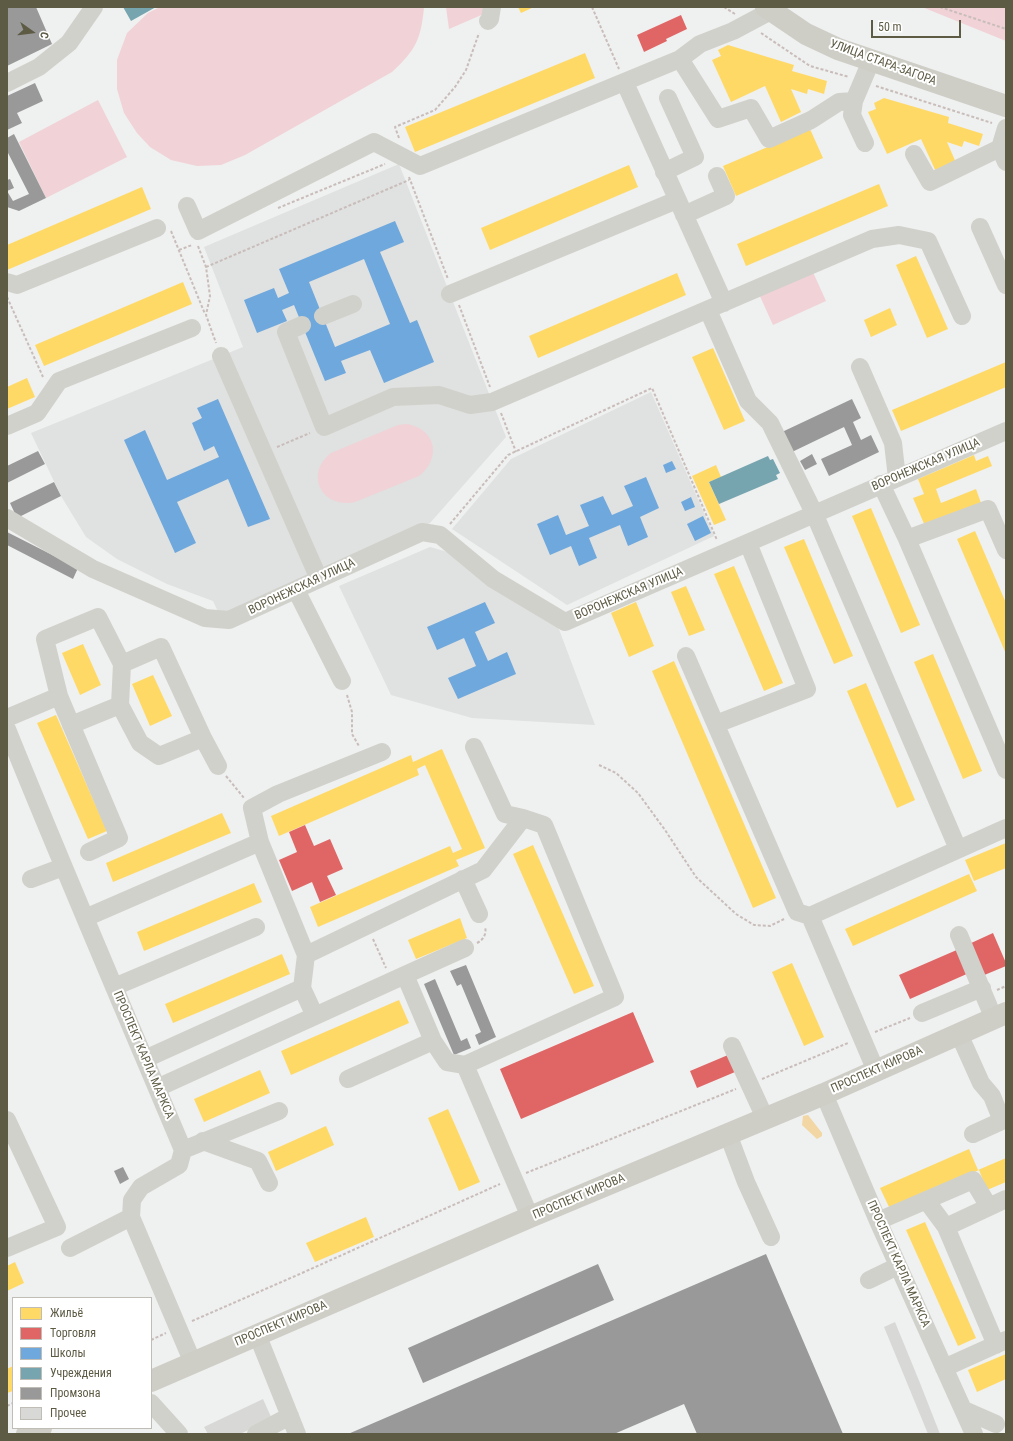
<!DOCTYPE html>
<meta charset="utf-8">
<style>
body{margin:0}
#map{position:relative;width:1013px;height:1441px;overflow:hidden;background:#eff0f0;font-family:"Roboto Condensed",sans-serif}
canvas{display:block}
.frame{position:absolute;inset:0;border:8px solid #5e5b45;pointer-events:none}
.legend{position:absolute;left:12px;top:1297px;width:140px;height:132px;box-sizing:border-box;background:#fff;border:1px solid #bfbdb5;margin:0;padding:5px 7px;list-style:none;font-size:12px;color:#5e5b45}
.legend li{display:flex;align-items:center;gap:8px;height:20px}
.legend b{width:20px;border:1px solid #bfbdb5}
.north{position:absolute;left:12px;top:12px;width:40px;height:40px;-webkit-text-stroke:3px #fff;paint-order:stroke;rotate:104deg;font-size:11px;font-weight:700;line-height:16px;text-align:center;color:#5e5b45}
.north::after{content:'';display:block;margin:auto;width:14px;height:18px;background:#5e5b45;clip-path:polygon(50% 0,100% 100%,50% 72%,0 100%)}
.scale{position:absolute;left:871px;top:20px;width:90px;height:18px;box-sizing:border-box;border:2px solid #5e5b45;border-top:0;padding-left:5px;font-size:12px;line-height:14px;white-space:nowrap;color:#5e5b45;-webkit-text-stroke:3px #fff;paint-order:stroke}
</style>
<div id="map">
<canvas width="1013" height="1441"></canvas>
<div class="frame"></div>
<ul class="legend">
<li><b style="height:11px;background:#ffd966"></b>Жильё</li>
<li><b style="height:11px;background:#e06666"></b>Торговля</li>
<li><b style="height:11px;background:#6fa8dc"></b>Школы</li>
<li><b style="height:11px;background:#76a5af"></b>Учреждения</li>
<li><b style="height:11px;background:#999"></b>Промзона</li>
<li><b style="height:11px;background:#d8d9d7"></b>Прочее</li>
</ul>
<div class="north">С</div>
<div class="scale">50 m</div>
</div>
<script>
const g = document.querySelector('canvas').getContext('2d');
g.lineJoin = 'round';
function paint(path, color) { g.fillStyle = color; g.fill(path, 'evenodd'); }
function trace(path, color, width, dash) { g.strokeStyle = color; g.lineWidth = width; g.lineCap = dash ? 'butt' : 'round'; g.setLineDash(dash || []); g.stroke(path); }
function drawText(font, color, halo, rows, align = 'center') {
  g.font = font + ' "Roboto Condensed",sans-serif'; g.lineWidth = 4; g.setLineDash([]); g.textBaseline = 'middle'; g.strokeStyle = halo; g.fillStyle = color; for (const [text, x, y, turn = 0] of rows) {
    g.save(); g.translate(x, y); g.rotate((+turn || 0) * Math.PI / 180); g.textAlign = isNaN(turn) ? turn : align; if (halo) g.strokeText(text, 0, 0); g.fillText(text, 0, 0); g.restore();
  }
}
const education = new Path2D(`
 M399,164L506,437L430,523L220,616L213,601L167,584L117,559L86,537L61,496L31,433L243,347L204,247Z
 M651,392L714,536L567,605L452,529L511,459Z
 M430,547L455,554L557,624L595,725L472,718L391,695L339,586Z`);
const green = new Path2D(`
 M160,7H424C421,39 416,50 392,72L245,155L221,165L197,166L171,160L150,147L137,133L124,113L117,89V60L127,33L148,13Z
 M446,7H484L486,13L449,29Z
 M922,7H1006V41Z
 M98,100L127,157L46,198L19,142Z
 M812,270L826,301L773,325L759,294Z
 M407,424C436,429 442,458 419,476L355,502C322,509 304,474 331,453L398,425Z`);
const water = new Path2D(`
 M808,1115L822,1133V1136L817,1139L802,1125L803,1116Z`);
const homes = new Path2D(`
 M518,7H534L521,13Z
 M728,45L794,65L792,71L827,81L824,94L808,89L807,94L791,89L801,112L781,122L765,86L731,102L712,60L721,56L718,50Z
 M585,53L595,78L415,152L405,127Z
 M884,98L949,117L948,123L983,134L979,146L964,141L962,147L947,142L957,165L937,174L921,139L887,154L868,112L876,109L874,103Z
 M810,129L823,158L736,196L723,166Z
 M629,165L638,187L490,250L481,228Z
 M879,184L888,206L746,266L737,244Z
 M142,187L151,209L7,270V245Z
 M916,256L948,329L927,338L896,265Z
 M677,273L686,295L538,358L529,336Z
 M183,282L192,304L44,366L35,345Z
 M890,308L897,325L871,337L864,320Z
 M713,348L745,421L724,430L692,357Z
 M1006,362V387L901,431L892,410Z
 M27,378L35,397L7,409V387Z
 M974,455L976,461L988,456L992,466L936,489L941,503L976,489L981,503L925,526L913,498L924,494L918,479Z
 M716,465L721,477L709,482L726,520L714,525L692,476Z
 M871,508L920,625L901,633L852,516Z
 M975,531L1006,603V654L957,539Z
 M804,539L853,656L834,664L784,547Z
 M734,566L783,683L764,691L714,574Z
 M686,586L705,630L689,636L671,592Z
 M636,602L654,646L629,657L611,613Z
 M83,644L101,685L80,695L62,653Z
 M933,654L982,771L963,779L914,662Z
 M674,661L776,898L753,908L652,671Z
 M153,675L172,716L150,726L132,684Z
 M866,683L915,800L897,808L847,691Z
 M56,715L107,831L88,839L37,723Z
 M442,749L485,848L456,860L459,866L318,927L310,907L450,846L453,853L462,849L425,765L417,769L419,775L279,836L271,816L411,755L413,762Z
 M222,813L231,833L113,882L106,863Z
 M1006,843V868L974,881L965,860Z
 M533,845L594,986L574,994L513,854Z
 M969,874L977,891L853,946L845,929Z
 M254,883L262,902L144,951L137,932Z
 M460,918L467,938L416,959L408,940Z
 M282,954L290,974L173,1023L165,1004Z
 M792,963L824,1037L804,1046L772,972Z
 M399,1000L409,1023L291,1075L281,1051Z
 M260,1070L270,1093L204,1122L194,1099Z
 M448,1109L480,1182L459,1191L428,1118Z
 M326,1126L334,1145L276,1171L268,1152Z
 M969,1149L978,1170L1006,1158V1182L987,1190L979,1170L890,1209L880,1188Z
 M366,1217L374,1237L315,1262L306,1243Z
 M925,1222L976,1338L958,1346L906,1230Z
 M15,1262L24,1283L7,1291V1266Z
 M1006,1354V1379L977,1392L968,1370Z
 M13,1366V1391L7,1393V1369Z`);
const shops = new Path2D(`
 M681,15L687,29L666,39L667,41L644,52L637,35Z
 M305,825L314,846L330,839L343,869L327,876L336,895L320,902L312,882L292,891L279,860L297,852L289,832Z
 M993,933L1006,963V966L982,976L969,944Z
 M959,949L969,973L910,999L899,975Z
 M633,1012L654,1062L521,1119L500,1069Z
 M728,1055L735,1072L697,1088L690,1071Z`);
const schools = new Path2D(`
 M395,221L404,242L380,252L410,323L417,320L434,362L384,383L370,350L341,361L346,373L325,381L294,305L282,310L287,321L257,333L244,300L274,288L278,298L289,293L279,269ZM364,259L390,324L335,347L309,282Z
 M218,399L270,519L248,527L228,479L177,502L196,543L175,553L124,440L145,430L167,480L219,457L214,446L204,451L192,423L202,418L197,408Z
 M672,461L676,469L666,473L663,465Z
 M646,477L659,508L640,517L648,537L628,546L620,525L589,538L597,558L579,566L571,546L550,555L537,524L558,515L566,535L589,526L580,505L603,496L612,515L633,506L624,486Z
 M691,497L695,507L685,511L681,502Z
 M703,516L711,533L695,541L687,524Z
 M485,602L495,623L475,632L488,661L507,652L516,674L458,699L448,678L476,666L464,638L437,650L427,627Z`);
const public = new Path2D(`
 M123,7H156L131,21Z
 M768,456L770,460L773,459L780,473L776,475L778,479L719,504L709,482Z`);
const industry = new Path2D(`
 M7,7H36L52,44L7,66Z
 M35,83L43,101L17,113L22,123L7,130V96Z
 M14,134L46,198L19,211L7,207V180L10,179L14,188L7,191L13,201L29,194L7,151V138Z
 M852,399L861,418L853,422L861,440L871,435L879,452L829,476L821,459L852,445L844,427L792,452L782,432Z
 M38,451L45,464L7,483V466Z
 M812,454L817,464L805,470L800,461Z
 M54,482L61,496L17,518L10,503Z
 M7,532L78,568L73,579L7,545Z
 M466,965L496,1037L479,1045L475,1035L481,1032L461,984L457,986L450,971Z
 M435,979L461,1041L467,1038L471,1048L454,1055L424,984Z
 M123,1167L129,1179L120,1184L114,1171Z
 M766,1254L843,1434H697L684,1404L614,1434H348Z
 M598,1264L614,1300L423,1383L408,1348Z`);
const building = new Path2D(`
 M895,1322L920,1383L940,1434H928L884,1327Z
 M263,1399L272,1419L240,1434H208L204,1427Z`);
const path = new Path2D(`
 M592,7L619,69
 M724,7L735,14
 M940,7L1006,29
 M761,33L810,66L849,77
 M876,86L992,123
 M399,138L395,127L435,110L455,87L466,70L479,33
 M409,177L448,279
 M278,208L385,164
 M171,231L205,314
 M198,246L206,267L210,296L206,315L216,343
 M179,250L192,245
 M206,267L409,180
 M7,297L43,377
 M459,305L490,387
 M501,413L516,452
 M277,447L310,433
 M450,524L508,455L652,388L717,540
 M347,695L352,712V734L359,746
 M599,765L616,773L638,793L665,830L696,877L736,914L754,925L770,926L784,919
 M226,776L244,798
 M373,939L386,968
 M477,943C483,940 487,934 485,927
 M997,990L1006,986
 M875,1032L910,1018
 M762,1079L848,1043
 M526,1173L736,1089
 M192,1321L302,1273L500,1184
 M151,1340L166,1333
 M7,1406L13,1403`);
const minor = new Path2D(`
 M488,21L490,19L492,7
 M680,59L718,119L751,108L769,139L811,120L839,102L854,101
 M7,83L39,67L69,43L94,7
 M625,83L724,303
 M1006,128L1000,148L1006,162
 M865,143L852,115L854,101L871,61
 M914,154L930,182L1000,148
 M664,172L695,157L668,98
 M187,206L198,231L374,142L420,166L680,59L700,44L733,31L778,7
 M684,215L726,196L717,176
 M980,227L1006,285
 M7,282L17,285L157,228
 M450,294L677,200
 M708,310L748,401L770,423L814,513L958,849
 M323,316L353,304
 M302,325L286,332L324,427L393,397L439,395L470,405L492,402L872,239L899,235L928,241L962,316
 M221,356L319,579
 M860,367L893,443L897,478
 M7,426L37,413L59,381L192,328
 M881,484L907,539L1006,770
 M7,518L93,569L205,618L229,620L422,532L440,535L493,579L565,622L1006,431
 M907,539L988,509L1006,550
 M296,590L342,681
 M686,656L797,912L810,916L1006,828
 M122,664L161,647L203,738L218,766
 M59,696L45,639L98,617L122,664L120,705L140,743L159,756L203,738
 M7,718L59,696L119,838L89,852
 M716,724L807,689L748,543
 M71,725L120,705
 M7,729C64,870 124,1010 183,1150L179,1165L141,1187L132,1200L131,1217L193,1363
 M31,879L63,867
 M463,879L479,914
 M810,916L876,1071
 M85,918L260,842
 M959,935L994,1019
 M306,955L483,870L523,818L505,814L474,747
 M405,975L465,948
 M114,987L256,927
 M922,1013L982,988
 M315,1016L302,988L306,955L260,842L252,808L278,794L382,752
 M959,1034L981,1083L992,1096L1002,1121
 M732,1046L765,1118
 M145,1059L302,988
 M465,1065L530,1217
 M348,1079L433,1041
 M157,1088L405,975L433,1041L447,1062L465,1065L615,997L544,825L523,818
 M824,1094L878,1221L974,1434
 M7,1120L57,1227L7,1248
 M728,1134L746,1182L771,1237
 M973,1134L1006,1119
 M203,1141L258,1161L269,1183
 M183,1150L279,1111
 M926,1200L946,1227L1006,1199
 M878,1221L973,1180L989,1207
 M946,1227L996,1345
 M70,1248L131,1217
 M869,1280L898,1266
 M257,1334L297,1434
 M944,1368L1006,1340
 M151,1403L179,1434
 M964,1410L996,1424
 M256,1434L290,1416`);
const major = new Path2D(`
 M766,7L806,34L838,49L1006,106
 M151,1381L530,1217L824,1094L1006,1013
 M27,1434L41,1428`);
const streetNames = [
 ["УЛИЦА СТАРА-ЗАГОРА",883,63,20],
 ["ВОРОНЕЖСКАЯ УЛИЦА",926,465,-23],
 ["ВОРОНЕЖСКАЯ УЛИЦА",302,587,-25],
 ["ВОРОНЕЖСКАЯ УЛИЦА",629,594,-23],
 ["ПРОСПЕКТ КАРЛА МАРКСА",143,1055,67],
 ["ПРОСПЕКТ КИРОВА",877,1070,-24],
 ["ПРОСПЕКТ КИРОВА",579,1197,-23],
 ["ПРОСПЕКТ КАРЛА МАРКСА",898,1264,66],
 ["ПРОСПЕКТ КИРОВА",281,1324,-23]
];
paint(education, '#e0e1e1');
paint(green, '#f1d2d7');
paint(water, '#f2d6a3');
paint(homes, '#ffd966');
paint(shops, '#e06666');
paint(schools, '#6fa8dc');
paint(public, '#76a5af');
paint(industry, '#999');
paint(building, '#d8d9d7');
trace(path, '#c9bdba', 2, [3, 2]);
trace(minor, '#d1d1cb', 18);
trace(major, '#cecec6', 22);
drawText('12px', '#5e5b45', '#fff', streetNames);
</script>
